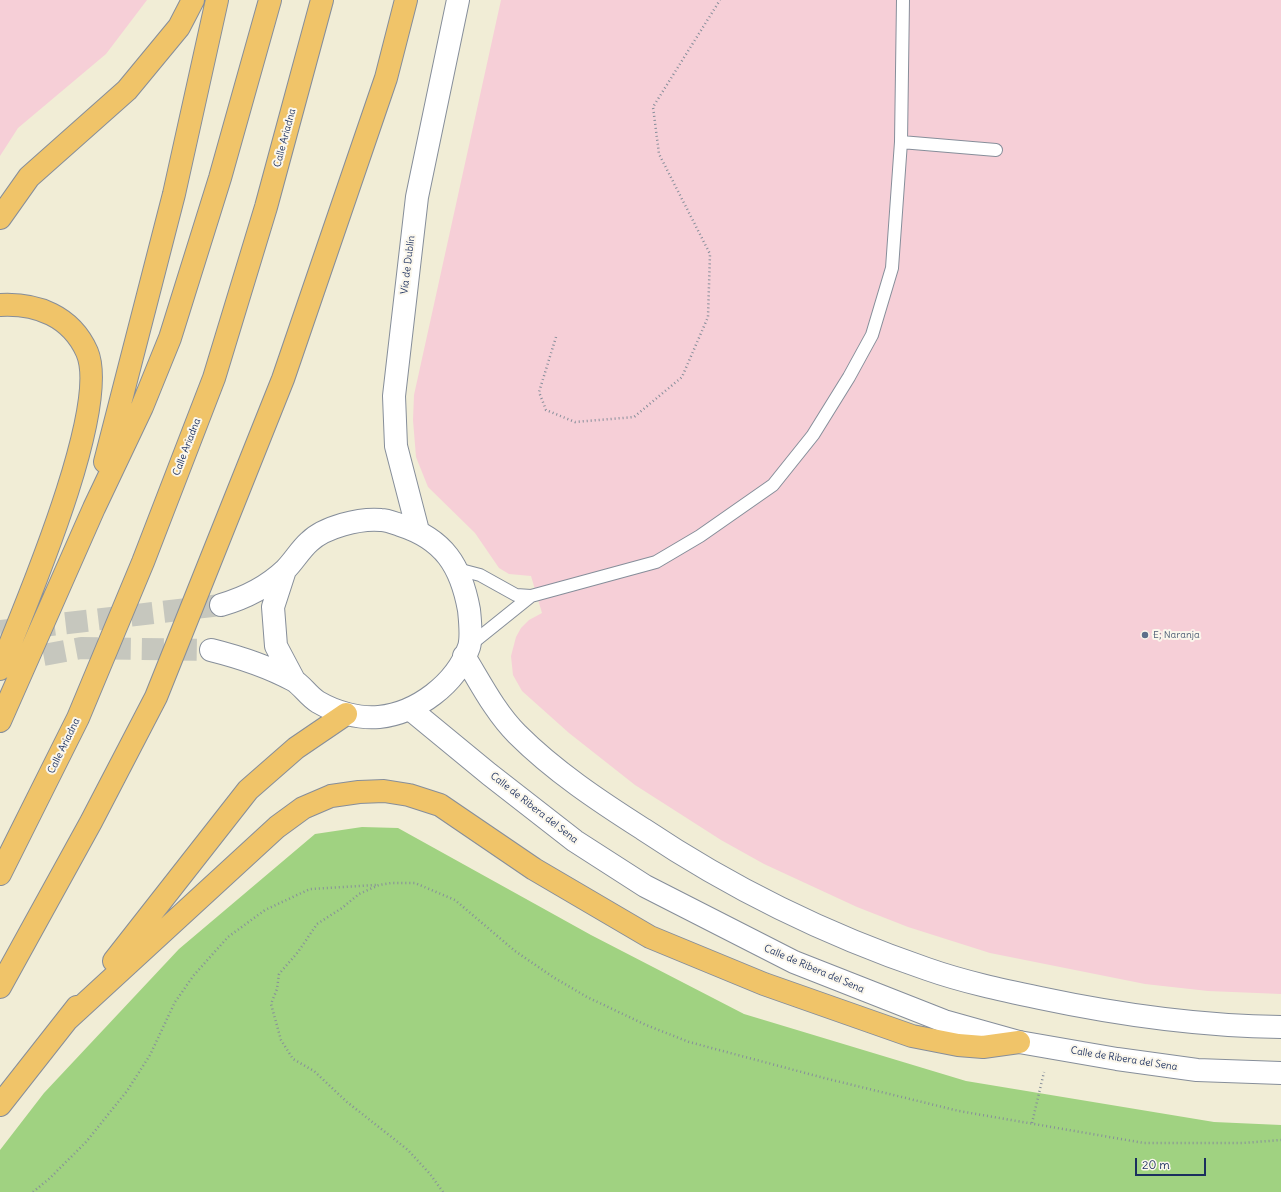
<!DOCTYPE html>
<meta charset="utf-8">
<style>
body{margin:0}
#map{position:relative;width:1281px;height:1192px;overflow:hidden;background:#f1edd6;font-family:Delius,sans-serif}
canvas{display:block}
.scale{position:absolute;left:1135px;top:1158px;width:71px;height:18px;box-sizing:border-box;border:2px solid #1b2f5e;border-top:0;padding-left:5px;font-size:12px;line-height:14px;white-space:nowrap;color:#1b2f5e;-webkit-text-stroke:3px #fbf7ec;paint-order:stroke}
</style>
<div id="map">
<canvas width="1281" height="1192"></canvas>
<div class="scale">20 m</div>
</div>
<script>
const g = document.querySelector('canvas').getContext('2d');
g.lineJoin = 'round';
function paint(path, color) { g.fillStyle = color; g.fill(path, 'evenodd'); }
function trace(path, color, width, dash) { g.strokeStyle = color; g.lineWidth = width; g.lineCap = dash ? 'butt' : 'round'; g.setLineDash(dash || []); g.stroke(path); }
function drawText(font, color, halo, rows, align = 'center') {
  g.font = font + ' Delius,sans-serif'; g.lineWidth = 4; g.setLineDash([]); g.textBaseline = 'middle'; g.strokeStyle = halo; g.fillStyle = color; for (const [text, x, y, turn = 0] of rows) {
    g.save(); g.translate(x, y); g.rotate((+turn || 0) * Math.PI / 180); g.textAlign = isNaN(turn) ? turn : align; if (halo) g.strokeText(text, 0, 0); g.fillText(text, 0, 0); g.restore();
  }
}
const built = new Path2D(`
 M0,0H147L106,54L18,128L0,156Z
 M501,0H1281V994L1208,991L1145,984L990,953L908,927L857,907L764,864L721,840L635,785L569,733L522,691L513,675L511,656L516,637L521,628L529,620L542,613L531,576L509,574L499,568L475,533L428,487L416,457L413,420L414,395Z`);
const green = new Path2D(`
 M362,827L398,828L591,935L744,1014L966,1081L1214,1122L1281,1125V1192H0V1150L44,1093L179,949L315,834Z`);
const streetTunnel = new Path2D(`
 M0,631L221,605
 M11,661L81,648L211,650`);
const path = new Path2D(`
 M556,337L539,392L546,410L575,422L634,417L682,377L708,317L710,254L659,154L653,107L720,0
 M1032,1123L1044,1072
 M33,1192L50,1178L86,1142L127,1091L150,1055L175,1002L194,975L228,937L265,910L310,889L376,885
 M443,1192L430,1174L408,1150L347,1102L314,1071L293,1059L281,1040L271,1004L277,989L279,974L298,952L317,924L342,908L359,894L379,885L391,883H415L455,900L515,951L553,977L587,997L646,1025L689,1042L824,1078L959,1111L1144,1143H1243L1281,1140`);
const lane = new Path2D(`
 M901,142L996,150
 M457,569L480,575L516,595L531,596L656,562L700,536L773,485L813,435L849,377L872,335L892,268L901,142L903,0
 M470,645L531,596`);
const street = new Path2D(`
 M418,531L396,446L394,396L417,197L458,0
 M285,570L273,607L276,646L294,680
 M211,650C239,657 267,666 293,680C302,685 308,696 318,702C335,712 359,719 379,717C417,713 456,684 469,647C472,637 470,620 469,610C461,566 444,539 400,525C394,523 387,520 381,520C360,518 324,527 309,542C300,550 294,561 285,570C267,587 245,598 221,605
 M464,656C480,682 495,712 517,734C554,771 599,801 643,829C731,888 827,935 927,969C964,982 1002,990 1040,998C1120,1015 1199,1026 1281,1027
 M410,709L489,774L575,841L645,886L794,962L944,1021L1019,1042L1117,1059L1197,1070L1281,1073`);
const highway = new Path2D(`
 M0,218L29,177L127,90L179,27L193,0
 M0,305C37,303 71,316 87,352C111,408 24,609 0,669
 M105,462L174,194L217,0
 M0,721L94,508L142,407L170,338L220,178L270,0
 M0,874L78,718L143,562L214,378L266,207L322,0
 M114,961L248,790L296,748L346,714
 M0,987L91,822L156,697L283,379L386,78L406,0
 M68,1019L277,827L303,808L331,796L359,792L384,791L409,795L440,805L534,869L650,937L764,984L912,1036L958,1045L983,1047L1019,1042
 M0,1105L77,1007`);
const markers = [
 [1145,635,4,"#5c6f8a"]
];
const streetNames = [
 ["Calle Ariadna",285,138,-75],
 ["Vía de Dublín",408,265,-83],
 ["Calle Ariadna",187,447,-69],
 ["Calle Ariadna",64,746,-64],
 ["Calle de Ribera del Sena",534,808,38],
 ["Calle de Ribera del Sena",814,969,23],
 ["Calle de Ribera del Sena",1124,1059,9]
];
const serviceNames = [
 ["E; Naranja",1153,635]
];
paint(built, '#f6cfd7');
paint(green, '#a0d281');
trace(streetTunnel, '#c6c7be', 22, [22, 11]);
trace(lane, '#868e9a', 14);
trace(street, '#868e9a', 24);
trace(highway, '#868e9a', 24);
trace(path, '#868e9a', 2.5, [1, 3]);
trace(lane, '#fff', 12);
trace(street, '#fff', 22);
trace(highway, '#f0c469', 22);
for (const [x, y, r, color] of markers) { const dot = new Path2D(); dot.arc(x, y, r, 0, 2 * Math.PI); g.fillStyle = color; g.fill(dot); trace(dot, '#fbf7ec', 1.5); }
drawText('10px', '#1b2f5e', '#fbf7ec', streetNames);
drawText('10px', '#4e5e75', '#fbf7ec', serviceNames, 'left');
</script>
